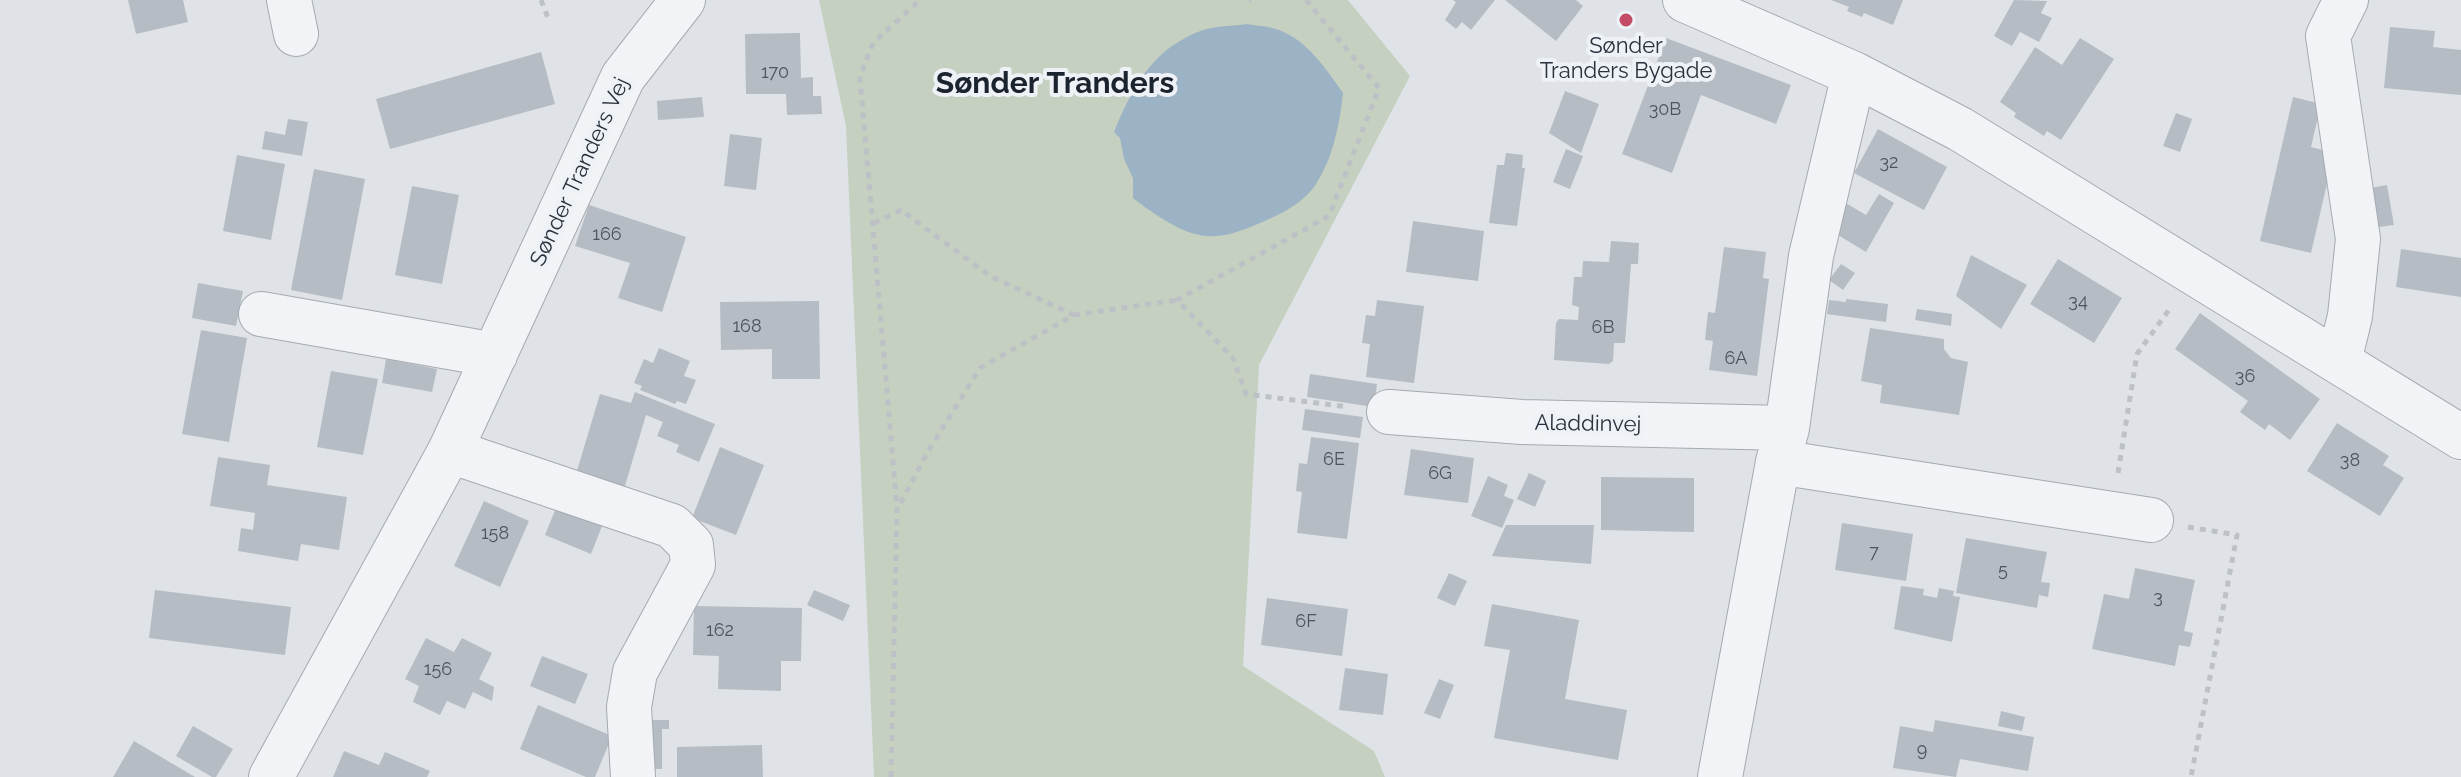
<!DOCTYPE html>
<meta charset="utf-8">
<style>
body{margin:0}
canvas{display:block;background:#dfe3e7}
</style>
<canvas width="2461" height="777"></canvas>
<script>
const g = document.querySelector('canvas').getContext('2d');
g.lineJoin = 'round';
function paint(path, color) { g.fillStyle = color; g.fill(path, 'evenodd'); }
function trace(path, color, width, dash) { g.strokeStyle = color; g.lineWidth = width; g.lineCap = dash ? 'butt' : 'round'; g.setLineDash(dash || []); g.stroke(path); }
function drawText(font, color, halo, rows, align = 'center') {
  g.font = font + ' Raleway,sans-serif'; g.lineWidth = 8; g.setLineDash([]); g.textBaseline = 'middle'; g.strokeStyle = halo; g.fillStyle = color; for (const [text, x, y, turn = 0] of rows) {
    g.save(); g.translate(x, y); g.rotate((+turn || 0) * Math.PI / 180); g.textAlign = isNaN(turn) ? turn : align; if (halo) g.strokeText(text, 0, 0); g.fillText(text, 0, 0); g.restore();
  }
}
const green = new Path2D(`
 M819,0H1348L1410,76L1259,365L1243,666L1374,751L1385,777H874L846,126Z`);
const water = new Path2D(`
 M1247,24C1257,26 1269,26 1279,30C1308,41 1326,69 1343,93C1339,127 1333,159 1314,187C1303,202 1285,212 1269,219C1253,226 1234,235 1216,236C1187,239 1154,214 1133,198V178L1124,159L1120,138L1114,132C1133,86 1153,48 1203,30C1216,26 1233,26 1247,24Z`);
const building = new Path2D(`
 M128,0H183L188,22L136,34Z
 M1453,0H1495L1471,30L1462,22L1456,29L1445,20L1456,2Z
 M1505,0H1576L1583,6L1556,41Z
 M1831,0H1903L1893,25L1864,13L1862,17L1847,11L1849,7Z
 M2014,0L2047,1L2041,13L2052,18L2039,42L2020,32L2012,46L1994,36Z
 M2390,27L2435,31L2433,47L2461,50V95L2384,88Z
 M800,33L801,78L813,77V96H821L822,114L787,115L786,94H746L745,34Z
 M1666,38L1791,85L1776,124L1701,95L1672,173L1622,154Z
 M2080,38L2114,59L2061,140L2047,131L2044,136L2014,117L2016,113L2000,102L2035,47L2062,65Z
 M541,52L555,104L390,149L376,99Z
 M1565,91L1599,104L1581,153L1549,133Z
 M702,97L704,117L658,120L657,101Z
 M2293,97L2321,104L2311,147L2334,153L2311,253L2260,241Z
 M2176,113L2192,119L2180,152L2163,146Z
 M288,119L308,122L302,156L262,149L265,131L285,135Z
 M1878,129L1947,167L1924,210L1854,173Z
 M730,134L762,138L756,190L724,186Z
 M1566,149L1583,156L1570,189L1553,182Z
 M1506,153L1523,155L1522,168H1525L1517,226L1489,223L1497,165H1504Z
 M237,155L285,164L271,240L223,231Z
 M314,169L365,179L342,300L291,290Z
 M2387,185L2394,225L2371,228L2365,189Z
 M412,186L459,195L442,284L395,275Z
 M1879,194L1894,203L1866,252L1838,235L1844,202L1866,215Z
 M589,205L686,237L662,312L618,298L630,263L575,246Z
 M1413,221L1484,231L1478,281L1406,272Z
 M1611,241L1639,243L1638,264H1631L1625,343H1614L1613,361L1609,364L1554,360L1556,323L1559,319L1578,320L1579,307L1572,305L1574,277H1582L1583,261L1609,262Z
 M1724,247L1766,252L1763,278L1769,279L1757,376L1709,370L1713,341L1705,340L1708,312L1715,313Z
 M2401,249L2461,258V297L2396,287Z
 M1971,255L2027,285L2001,329L1956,296Z
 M2058,259L2122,298L2094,343L2030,304Z
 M1841,264L1855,273L1843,290L1829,280Z
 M198,283L243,291L236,326L192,318Z
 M1846,299L1888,304L1886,322L1827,314L1829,300L1846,302Z
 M1377,300L1424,306L1414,383L1366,377L1370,344L1362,343L1366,315L1375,316Z
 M819,301L820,379H772V349L721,350L720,302Z
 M1917,309L1952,314L1951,326L1915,320Z
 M2200,313L2320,399L2290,440L2269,424L2265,430L2240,412L2248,401L2175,349Z
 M1870,328L1944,339V349L1951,358L1968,362L1959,415L1880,403L1882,385L1861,381Z
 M201,330L247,338L229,442L182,434Z
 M659,348L690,361L684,376L696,380L686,404L677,401L675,404L640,390L642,386L634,383L644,359L653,363Z
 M386,359L437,369L432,392L382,383Z
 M331,371L378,379L363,455L317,447Z
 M1310,374L1377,384L1374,407L1307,397Z
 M635,392L715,424L699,462L676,452L679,445L657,436L663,422L646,415L624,489L576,474L600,394L631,403Z
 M1305,409L1363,417L1360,438L1302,430Z
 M2337,423L2389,456L2383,465L2404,478L2380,516L2307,471Z
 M1311,437L1359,443L1347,539L1297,533L1302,492L1296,491L1299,463L1307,464Z
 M720,447L764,465L736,535L692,518Z
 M1411,449L1474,458L1468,503L1404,495Z
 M218,457L270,465L267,485L347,497L339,550L301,544L298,561L238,551L241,528L253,530L255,513L210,506Z
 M1529,473L1546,481L1535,507L1517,499Z
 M1488,476L1508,485L1504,496L1514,500L1502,528L1471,516Z
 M1601,477L1694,478V532L1601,530Z
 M484,501L529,521L500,587L454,566Z
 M556,508L602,526L591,554L545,535Z
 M1842,523L1913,534L1906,581L1835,570Z
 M1506,525H1594L1591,564L1492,556Z
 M1966,538L2047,552L2041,582L2050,583L2048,597L2039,595L2037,608L1956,593Z
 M2135,568L2195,580L2184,631L2193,633L2190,647L2179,645L2175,666L2092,649L2104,594L2129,599Z
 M1449,573L1467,581L1455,606L1437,598Z
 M1901,586L1924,589L1923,595L1937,598L1939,588L1954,591L1953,596L1960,597L1952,642L1894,629Z
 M155,590L291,607L285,655L149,638Z
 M814,590L850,605L843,621L807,605Z
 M1267,598L1348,609L1342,656L1261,645Z
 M1492,604L1579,620L1565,699L1627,710L1618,760L1494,738L1510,650L1484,646Z
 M694,606L802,608L801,661H781V691L718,689L719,656L693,655Z
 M426,638L454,652L462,638L492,653L479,679L494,687L492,701L473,692L465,709L447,701L440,715L413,702L419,686L405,679Z
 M542,656L588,674L575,704L530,686Z
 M1345,668L1388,674L1383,715L1339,710Z
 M1439,679L1454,685L1440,719L1424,713Z
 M538,705L612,736L595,777H586L520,749Z
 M2001,711L2025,717L2022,731L1998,726Z
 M640,720H669V729H662V769H641Z
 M1935,720L2034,737L2028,771L1960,759L1956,777L1893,768L1900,726L1933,732Z
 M193,726L233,749L216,777H212L176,756Z
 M134,741L195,777H113Z
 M762,745L763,777H677V747Z
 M344,751L379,765L385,752L430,771L427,777H333Z`);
const path = new Path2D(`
 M541,0L548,18
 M1249,0H1251
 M1306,0L1379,88L1329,216L1177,300L1233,358L1246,394L1348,407
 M874,223L901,210L990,276L1074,315L980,368L927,453L898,508
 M1074,315L1177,300
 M2118,473L2137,354L2171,307
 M2188,527L2237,535L2191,777
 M891,777L897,508L860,77L873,43L920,0`);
const street = new Path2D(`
 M289,0L296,34
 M1685,0L1854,74L1960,129L2461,437
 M261,314L495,355
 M2339,361L2350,316L2358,239L2328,36L2346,0
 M1389,412L1522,422L1787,428
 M450,451L672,526L691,545L693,565L635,672L629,707L633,777
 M1778,462L2151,520
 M271,777L450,451L623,77L683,0
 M1720,777L1778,462L1787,428L1811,256L1854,74`);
const markers = [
 [1626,20,8,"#c44b65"]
];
const numberNames = [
 ["170",775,73],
 ["30B",1665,110],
 ["32",1889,163],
 ["166",607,235],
 ["34",2078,302],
 ["168",747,327],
 ["6B",1603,328],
 ["6A",1736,359],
 ["36",2245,377],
 ["6E",1334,460],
 ["38",2350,461],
 ["6G",1440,474],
 ["158",495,534],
 ["7",1874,553],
 ["5",2003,571],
 ["3",2158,598],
 ["6F",1306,622],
 ["162",720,631],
 ["156",438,670],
 ["9",1922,751]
];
const poiNames = [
 ["Sønder",1626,46],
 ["Tranders Bygade",1626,71]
];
const streetNames = [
 ["Sønder Tranders Vej",580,172,-65],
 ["Aladdinvej",1588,424,1]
];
const districtNames = [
 ["Sønder Tranders",1055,84]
];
paint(green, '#c5d0c0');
paint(water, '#9cb2c5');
paint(building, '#b6bcc3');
trace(street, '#a5aab1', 46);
trace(path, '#bdc1c6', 5, [6, 6]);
trace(street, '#f1f3f6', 44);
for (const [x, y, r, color] of markers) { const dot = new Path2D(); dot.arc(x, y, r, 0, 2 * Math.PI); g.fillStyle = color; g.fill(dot); trace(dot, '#eef1f5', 3); }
drawText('18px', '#4c545e', null, numberNames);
drawText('22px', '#29313d', '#eef1f5', poiNames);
drawText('22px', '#29313d', '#eef1f5', streetNames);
drawText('bold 30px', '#1b232e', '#eef1f5', districtNames);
</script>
